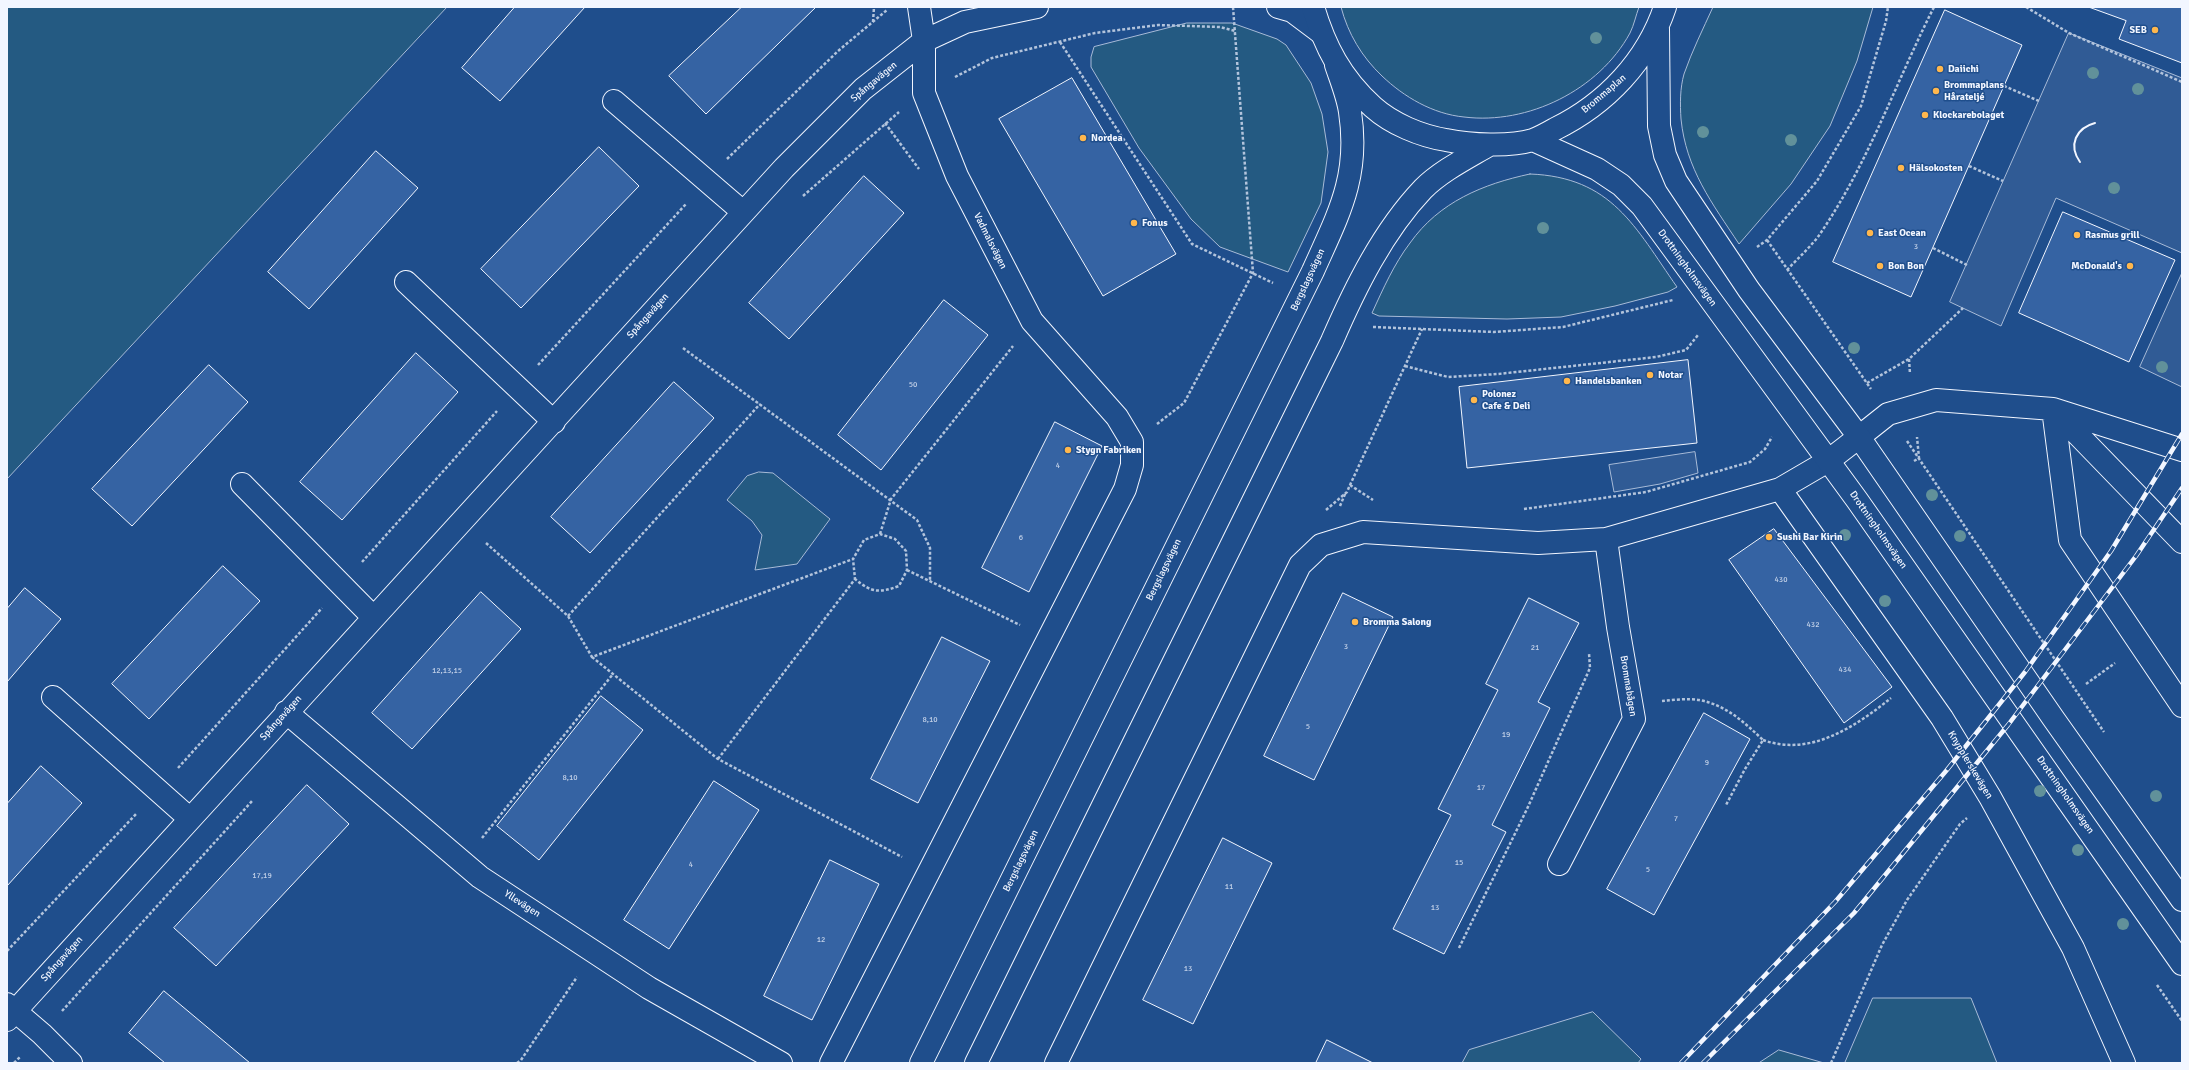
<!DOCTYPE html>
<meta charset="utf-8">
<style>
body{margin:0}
#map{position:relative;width:2189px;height:1070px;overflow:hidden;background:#1f4e8c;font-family:Signika,sans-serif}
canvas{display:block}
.frame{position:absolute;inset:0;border:8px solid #f2f6ff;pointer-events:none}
</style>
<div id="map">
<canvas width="2189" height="1070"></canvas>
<div class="frame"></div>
</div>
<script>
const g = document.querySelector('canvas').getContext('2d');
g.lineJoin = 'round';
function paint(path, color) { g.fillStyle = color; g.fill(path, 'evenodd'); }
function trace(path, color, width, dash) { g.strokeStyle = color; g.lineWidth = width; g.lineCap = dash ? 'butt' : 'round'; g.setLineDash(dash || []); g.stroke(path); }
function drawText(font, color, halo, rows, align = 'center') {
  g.font = font + ' Signika,sans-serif'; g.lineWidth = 3; g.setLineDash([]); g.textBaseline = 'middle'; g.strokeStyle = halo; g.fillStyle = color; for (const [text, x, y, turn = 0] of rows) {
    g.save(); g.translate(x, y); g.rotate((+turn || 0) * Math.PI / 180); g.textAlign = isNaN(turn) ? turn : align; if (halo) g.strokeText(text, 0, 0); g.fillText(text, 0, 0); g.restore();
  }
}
const green = new Path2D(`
 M7,7H447L7,479Z
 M1341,7H1639C1636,15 1634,25 1630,33C1599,90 1528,125 1464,117C1433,114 1404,97 1382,76C1362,57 1348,34 1341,7Z
 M1713,7H1873L1857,61L1830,126L1791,184L1739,244C1712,203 1686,169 1681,119C1680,104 1680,88 1684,74C1692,51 1703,29 1713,7Z
 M1187,23H1232L1277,39L1286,45L1311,83L1322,114L1328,152L1321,203L1288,272L1220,247L1191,219L1139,148L1091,67V57L1094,47Z
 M1530,174C1612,177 1635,227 1677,287L1668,292L1615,306L1561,317L1507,319L1379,316L1372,313C1383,289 1394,264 1410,243C1439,202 1483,184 1530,174Z
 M759,472L773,473L830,519L797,564L755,570L762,535L752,521L727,500L747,476Z
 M1873,998H1971L1997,1063H1845Z
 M1593,1012L1641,1059L1638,1063H1462L1469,1050Z
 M1779,1050L1824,1063H1759Z`);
const parking = new Path2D(`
 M2069,33L2182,78V253L2056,198L2001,326L1950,302Z
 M2182,273V387L2140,367Z
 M1695,452L1698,473L1660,484L1614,492L1609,465Z`);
const building = new Path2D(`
 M515,7H585L500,101L462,68Z
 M742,7H816L706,114L669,76Z
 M2089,7H2182V63L2119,39L2126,21Z
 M1945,10L2022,45L1911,297L1833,262Z
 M1072,78L1176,254L1103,296L999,119Z
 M599,147L639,186L521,308L481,269Z
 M376,151L418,188L309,309L268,272Z
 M864,176L904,213L789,339L749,303Z
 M2063,212L2175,260L2129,362L2019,313Z
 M944,300L988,335L881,470L838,435Z
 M416,353L458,392L342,520L300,482Z
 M1688,360L1697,443L1467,468L1459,387Z
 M209,365L248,402L132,526L92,489Z
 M674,382L714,418L590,553L551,517Z
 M1055,422L1102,446L1029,592L982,568Z
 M1774,529L1892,687L1844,723L1729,560Z
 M223,566L260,601L149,719L112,684Z
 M25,588L61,619L7,682V609Z
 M481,592L521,629L412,749L372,713Z
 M1343,593L1393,617L1314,780L1264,756Z
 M1529,598L1579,623L1538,702L1550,708L1492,825L1506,832L1444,954L1393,929L1451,815L1438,809L1498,690L1486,684Z
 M942,637L990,661L918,803L871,779Z
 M601,696L643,730L539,860L497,826Z
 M1704,713L1750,739L1654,915L1607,889Z
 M41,766L82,803L7,886V804Z
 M714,781L759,810L669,949L624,920Z
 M307,785L349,824L216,966L174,928Z
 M1223,838L1272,863L1193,1024L1143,1000Z
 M830,860L879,884L812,1020L764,996Z
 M164,991L250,1063H165L129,1033Z
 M1327,1040L1373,1063H1316Z`);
const path = new Path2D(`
 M2026,7L2069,33L2182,82
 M873,22L874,7
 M1060,42L1192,244L1273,283
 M955,77L992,58L1095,33L1158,25L1220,27L1235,31
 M2004,86L2039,101
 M885,123L919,169
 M727,159L838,51L887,10
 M1969,166L2003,181
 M803,196L899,112
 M1767,240L1871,389
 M1757,247L1767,240L1817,181L1861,106L1886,21L1888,7
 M1933,248L1967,265
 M1787,270C1799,257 1813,245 1822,231C1869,161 1896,82 1934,7
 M1373,327L1494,332L1563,327L1673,300
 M683,348L917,520L930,548V581
 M1909,359L1910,374
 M538,365L686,204
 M1405,366L1448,377L1498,374L1656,357L1686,350L1698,335
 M1867,383L1909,359L1963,308
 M1157,424L1184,403L1253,273L1233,7
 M1907,441L2104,732
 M1914,461L1919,458L1917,437
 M1350,485L1373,500
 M1340,506L1345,494
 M1524,509L1646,492L1750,462L1765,449L1772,437
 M1326,510L1347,492L1350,485L1422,329
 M880,534L891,499L1013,346
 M486,543L568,616L592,657L853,559
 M362,562L497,411
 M907,570L1020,625
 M568,616L760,404
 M592,657L718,759L902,857
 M2086,684L2115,663
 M1662,701C1674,700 1688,698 1699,700C1726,705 1744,722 1763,740L1745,769L1726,805
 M1763,740C1810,757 1855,727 1891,698
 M718,759L855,579L853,559L864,540L880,534L895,539L906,551L907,570L899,586C879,593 872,593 855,579
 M178,768L322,608
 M482,838L613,674
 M1459,948L1527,809L1590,668L1589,653
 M7,951L137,813
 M2157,985L2182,1021
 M62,1011L253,800
 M14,1063L21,1056
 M517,1063L521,1060L577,977
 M1831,1063L1882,945L1907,900L1960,824L1967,818`);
const minor = new Path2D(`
 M1278,7L1292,11L1320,32
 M614,101L743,212
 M406,282L554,422
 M2053,409L2070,540L2182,706
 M2055,411L2182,542
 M1859,437L1888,414L1936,400L2053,409L2182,450
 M242,484L373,617
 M1780,489L1942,718L1990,797L2073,948L2124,1063
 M53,697L189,818
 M286,712L480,877L649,988L781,1063
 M1559,864L1634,719L1618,627L1606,539
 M7,1004L42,1034L71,1063
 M7,1020L784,168L863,89L924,41L965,22L1037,7
 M831,1063L1125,489L1132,465V442L1117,417L1032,321L957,176L924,93V41L919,7
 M1056,1063L1300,565L1321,545L1363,532L1538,543L1606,539L1780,489L1828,461`);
const major = new Path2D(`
 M1313,7C1325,47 1341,78 1373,107C1392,124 1421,136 1446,140C1471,145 1509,147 1533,140C1541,137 1548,133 1555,129C1606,104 1647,61 1665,7
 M1658,29L1659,126L1665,155L1676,181L1749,290L1859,437L2053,718L2182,900
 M1533,140L1597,169L1621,185L1642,206L1857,500L2182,964
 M1828,461L1859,437
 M921,1063L1313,271C1338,215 1360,177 1350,112C1348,97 1341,80 1336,65
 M976,1063L1332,341C1355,288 1383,231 1423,189C1441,171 1467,158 1489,145`);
const rail = new Path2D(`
 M1681,1063L1835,902L1946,771L2025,672L2111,551L2182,434
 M1703,1063L1854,913L2008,725L2136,556L2182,488`);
const wall = new Path2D(`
 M2080,162C2068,145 2076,128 2095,123`);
const trees = [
 [1596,38],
 [2093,73],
 [2138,89],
 [1703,132],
 [1791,140],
 [2114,188],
 [1543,228],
 [1854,348],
 [2162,367],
 [1932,495],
 [1845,535],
 [1960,536],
 [1885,601],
 [2040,791],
 [2156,796],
 [2078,850],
 [2123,924]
];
const markers = [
 [2155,30,4,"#ffb74d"],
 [1940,69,4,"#ffb74d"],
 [1936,91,4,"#ffb74d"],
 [1925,115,4,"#ffb74d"],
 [1083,138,4,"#ffb74d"],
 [1901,168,4,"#ffb74d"],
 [1134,223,4,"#ffb74d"],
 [1870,233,4,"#ffb74d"],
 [2077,235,4,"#ffb74d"],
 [1880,266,4,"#ffb74d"],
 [2130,266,4,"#ffb74d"],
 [1650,375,4,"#ffb74d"],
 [1567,381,4,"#ffb74d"],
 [1474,400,4,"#ffb74d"],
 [1068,450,4,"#ffb74d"],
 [1769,537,4,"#ffb74d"],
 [1355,622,4,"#ffb74d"]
];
const numberNames = [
 ["3",1916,247],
 ["50",913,385],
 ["4",1058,466],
 ["6",1021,538],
 ["430",1781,580],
 ["432",1813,625],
 ["3",1346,647],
 ["21",1535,648],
 ["434",1845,670],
 ["12,13,15",447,671],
 ["8,10",930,720],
 ["5",1308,727],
 ["19",1506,735],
 ["9",1707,763],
 ["8,10",570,778],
 ["17",1481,788],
 ["7",1676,819],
 ["15",1459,863],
 ["4",691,865],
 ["5",1648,870],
 ["17,19",262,876],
 ["11",1229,887],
 ["13",1435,908],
 ["12",821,940],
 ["13",1188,969]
];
const poiNames = [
 ["SEB",2147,30,"right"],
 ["Daiichi",1948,69],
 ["Brommaplans",1944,85],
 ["Hårateljé",1944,97],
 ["Klockarebolaget",1933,115],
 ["Nordea",1091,138],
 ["Hälsokosten",1909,168],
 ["Fonus",1142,223],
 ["East Ocean",1878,233],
 ["Rasmus grill",2085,235],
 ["Bon Bon",1888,266],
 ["McDonald's",2122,266,"right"],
 ["Notar",1658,375],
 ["Handelsbanken",1575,381],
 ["Polonez",1482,394],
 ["Cafe & Deli",1482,406],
 ["Stygn Fabriken",1076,450],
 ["Sushi Bar Kirin",1777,537],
 ["Bromma Salong",1363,622]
];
const streetNames = [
 ["Spångavägen",874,82,-40],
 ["Brommaplan",1604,94,-40],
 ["Vadmalsvägen",990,241,63],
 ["Drottningholmsvägen",1687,268,54],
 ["Bergslagsvägen",1308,280,-65],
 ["Spångavägen",648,316,-48],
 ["Drottningholmsvägen",1878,530,55],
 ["Bergslagsvägen",1164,570,-64],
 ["Brommabågen",1628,686,81],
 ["Spångavägen",281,718,-48],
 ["Knypplerskevägen",1970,765,59],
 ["Drottningholmsvägen",2065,795,55],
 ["Bergslagsvägen",1021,861,-64],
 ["Yllevägen",522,904,33],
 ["Spångavägen",62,959,-48]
];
paint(green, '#245a82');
trace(green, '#a8bbd7', 1);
paint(parking, '#305b95');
trace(parking, '#a8bbd7', 1);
paint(building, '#3563a3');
trace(building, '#f2f6ff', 1);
trace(minor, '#f2f6ff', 24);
trace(major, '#f2f6ff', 24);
trace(path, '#b3c4dc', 2.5, [3, 2]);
trace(minor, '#1f4e8c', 22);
trace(major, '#1f4e8c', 22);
trace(rail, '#f2f6ff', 4.5);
trace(rail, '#1f4e8c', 3, [9]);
trace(wall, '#f2f6ff', 2);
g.fillStyle = '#61919a';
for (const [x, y] of trees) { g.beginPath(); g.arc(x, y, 6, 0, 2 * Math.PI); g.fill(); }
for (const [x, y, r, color] of markers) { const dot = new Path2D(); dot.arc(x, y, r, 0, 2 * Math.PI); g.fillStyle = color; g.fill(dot); trace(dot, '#1f4e8c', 1.5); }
drawText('8px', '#c3d1e8', null, numberNames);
drawText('bold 10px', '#f2f6ff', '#1f4e8c', poiNames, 'left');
drawText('10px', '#f2f6ff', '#1f4e8c', streetNames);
</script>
